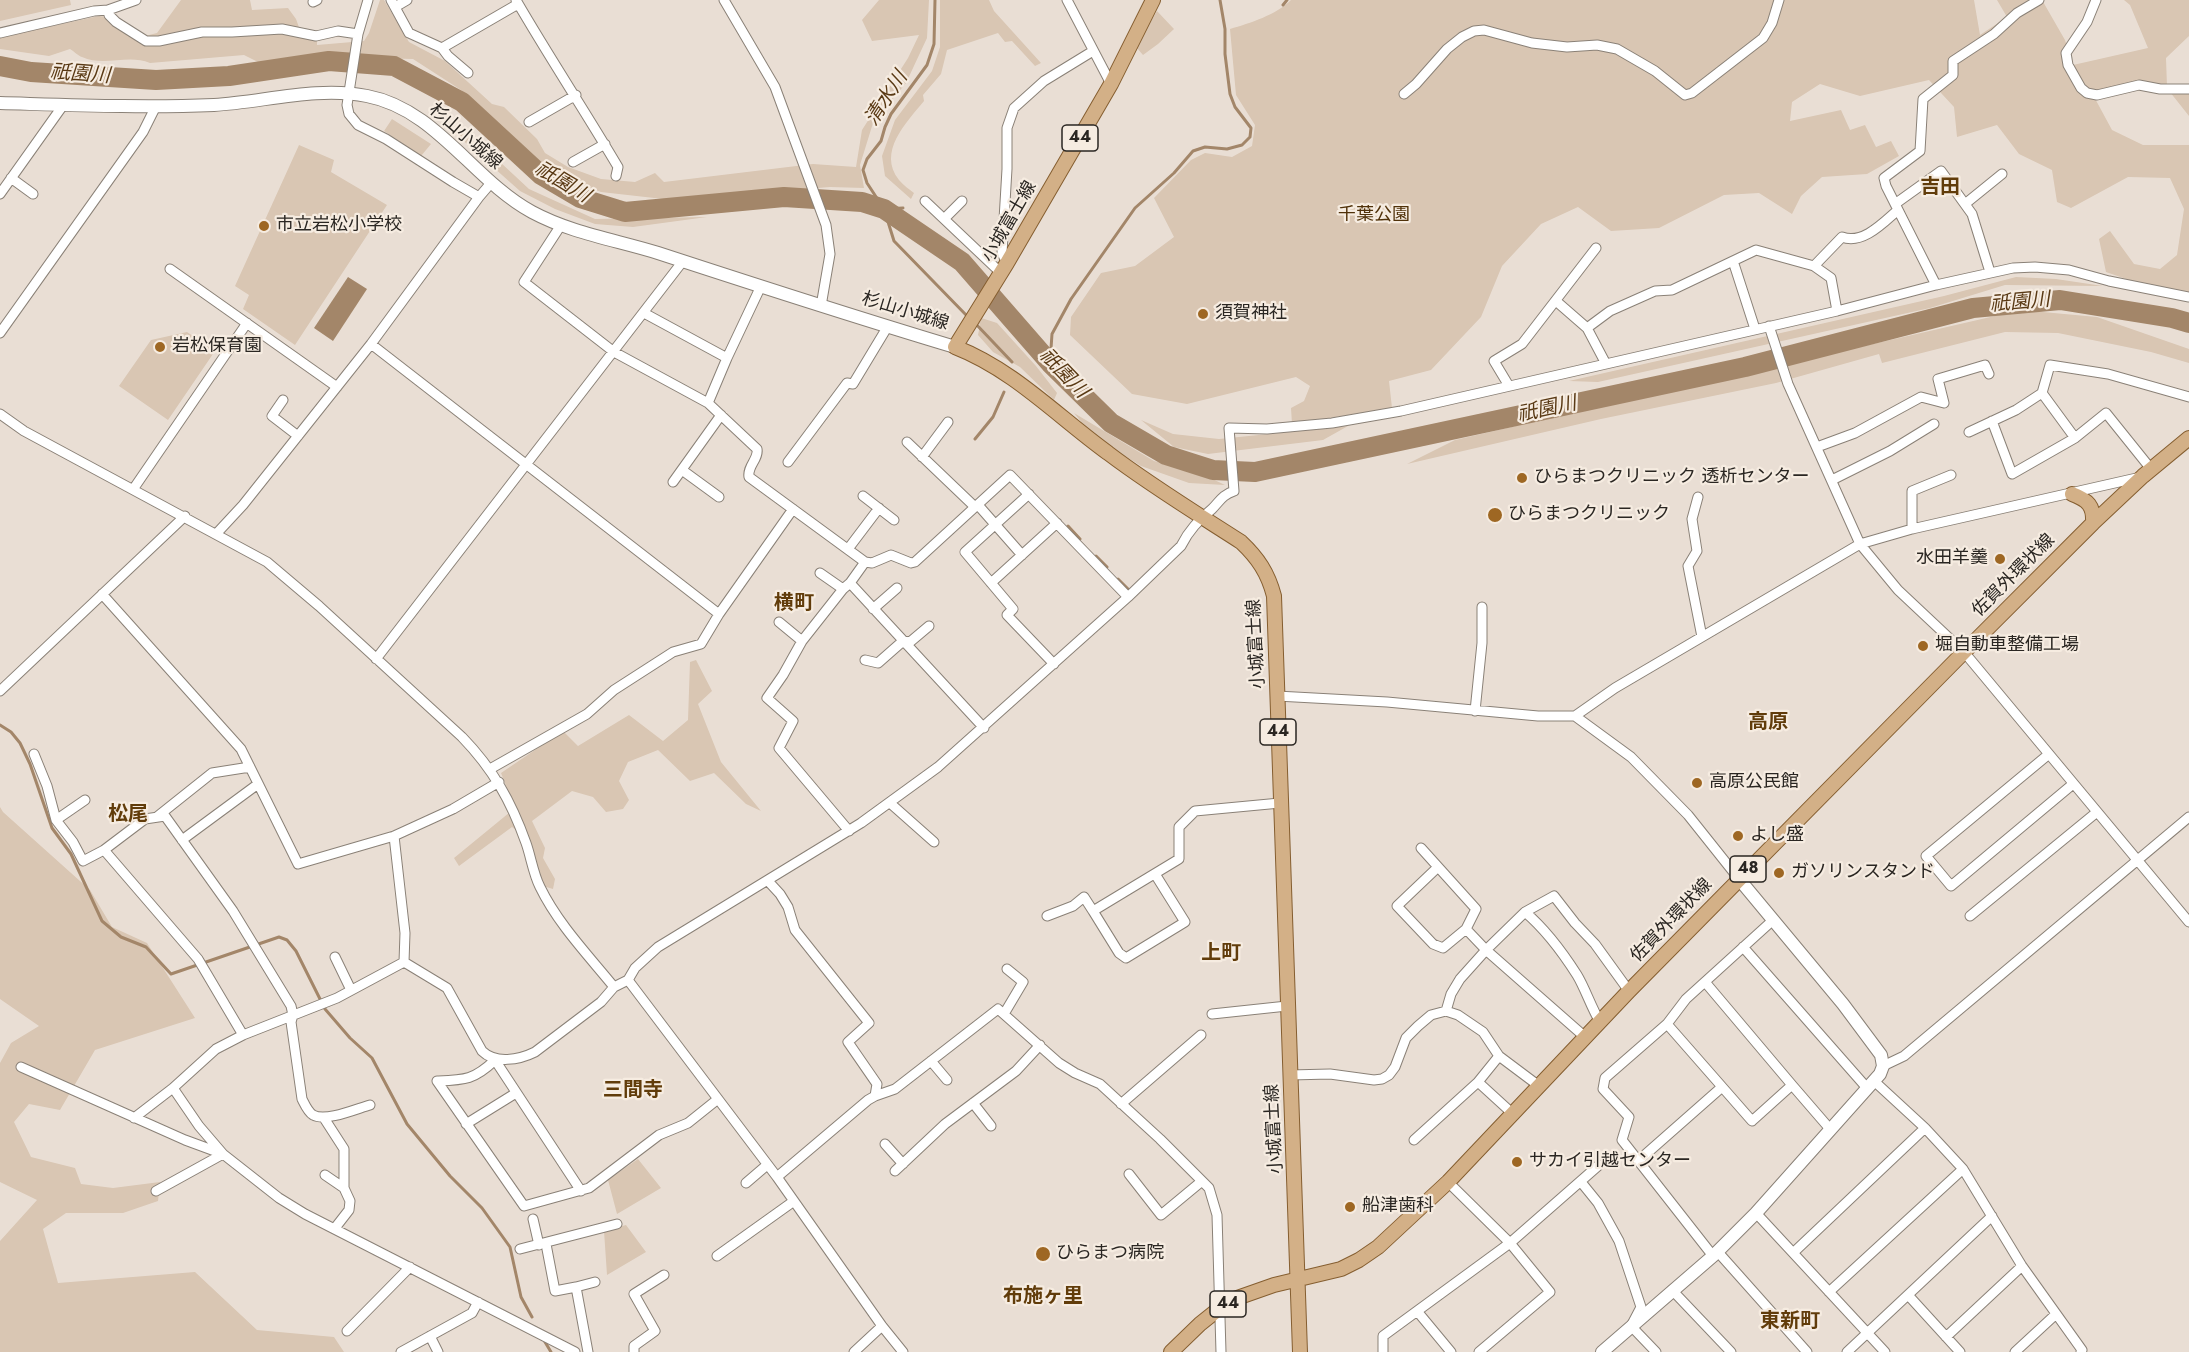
<!DOCTYPE html>
<meta charset="utf-8">
<style>
body{margin:0}
canvas{display:block;background:#e9ded4}
</style>
<canvas width="2189" height="1352"></canvas>
<script>
const g = document.querySelector('canvas').getContext('2d');
g.lineJoin = 'round';
function paint(path, color) { g.fillStyle = color; g.fill(path, 'evenodd'); }
function trace(path, color, width, dash) { g.strokeStyle = color; g.lineWidth = width; g.lineCap = dash ? 'butt' : 'round'; g.setLineDash(dash || []); g.stroke(path); }
function drawText(font, color, halo, rows, align = 'center') {
  g.font = font + ' Jost,"Noto Sans JP",sans-serif'; g.lineWidth = 4.5; g.setLineDash([]); g.textBaseline = 'middle'; g.strokeStyle = halo; g.fillStyle = color; for (const [text, x, y, turn = 0] of rows) {
    g.save(); g.translate(x, y); g.rotate((+turn || 0) * Math.PI / 180); g.textAlign = isNaN(turn) ? turn : align; if (halo) g.strokeText(text, 0, 0); g.fillText(text, 0, 0); g.restore();
  }
}
const green = new Path2D(`
 M0,0H70L71,5L0,21Z
 M181,0H250L252,10L288,8L296,19L300,30L317,33V45L364,41L369,33L380,0H384L409,42L445,61L492,104L504,107L537,139L545,153L568,167L601,179L635,182L655,173L664,182L813,164L856,167L862,130L908,58L919,35L872,41L862,20L879,0H929L927,38L906,83L873,123L860,165L864,188L830,187L672,200L601,192L561,177L530,157L461,90L413,59L338,57L262,64L244,55L150,63C128,54 104,67 82,57C78,56 74,51 70,49L49,56L0,49V37L99,16L117,18L145,36L157,33Z
 M940,0H989L994,11L1041,63L1035,66L1012,41L1005,42L998,33L947,50L941,74L923,95L924,101C906,123 877,152 899,180C903,185 909,189 914,193L911,199L885,176L882,156L895,120L932,71L940,47Z
 M1291,0H1974L1980,35L2007,17L1997,0H2042L2065,40L2073,65L2148,48L2130,5L2124,0H2189V36L2166,58L2167,87H2189V116L2166,87L2092,93L2112,130L2143,145H2189V293L2132,281L2106,272L2099,239L2110,231L2134,264L2160,269L2177,255L2184,209L2170,178L2128,177L2071,208L2057,202L2052,170L2019,154L1997,125L1957,137L1954,107L1929,80L1860,96L1820,84L1792,102L1790,121L1841,110L1850,130L1865,125L1876,147L1891,141L1899,156L1867,174L1822,177L1801,196L1792,214L1759,193L1724,195L1659,228L1611,231L1578,207L1541,224L1502,266L1481,317L1431,370L1389,381L1392,408L1292,424L1291,408L1304,401L1310,386L1296,377L1187,404L1132,394L1070,335L1071,317L1101,273L1135,266L1174,237L1154,198L1191,160L1205,153L1232,157L1252,146L1255,125L1236,95L1230,29C1250,23 1276,15 1291,0Z
 M1157,11L1174,29L1158,44L1143,55L1136,47Z
 M392,119L431,144L421,156L384,131Z
 M449,128L471,135L529,189L595,219L707,217L633,227L595,224L555,209L520,191Z
 M299,145L334,160L331,172L387,205L295,345L243,309L249,295L235,286Z
 M2016,277L2056,279L2103,286L2005,285L1930,308L1598,382L1569,381L1944,296Z
 M2021,310L2097,317L2189,349V363L2151,352L2058,333L2005,332L1882,363L1879,354L1776,383L1601,419L1407,464L1455,440Z
 M972,315L997,323L1036,366L1057,393L1054,400L1020,367L993,352L978,335L980,325Z
 M187,332L215,351L168,420L119,386L151,340Z
 M1074,413L1154,461L1204,475L1225,485L1189,483L1141,466L1093,436Z
 M1141,420L1173,434L1219,439L1348,426L1323,440L1208,454L1174,447Z
 M696,660L712,691L698,704L721,762L761,811L746,804L714,773L690,781L658,750L628,762L619,781L629,800L623,809L606,812L593,797L572,791L532,821L545,848L543,858L555,879L553,889L543,886L530,841L512,827L459,866L454,858L515,808L501,773L563,731L578,746L629,715L663,741L688,720L690,662Z
 M0,807L3,812L90,890L112,927L147,943L195,1018L95,1050L60,1110L29,1104L14,1122L31,1157L75,1168L81,1184L113,1188L160,1182L158,1201L123,1213H66L43,1229L58,1283L195,1272L257,1330L334,1337L344,1352H0V1241L37,1200L0,1182V1063L11,1043L39,1026L0,999Z
 M638,1159L661,1188L617,1214L608,1180Z
 M626,1225L646,1252L607,1275L604,1231Z`);
const water = new Path2D(`
 M348,277L367,289L333,341L314,328Z`);
const stream = new Path2D(`
 M1283,5L1287,0
 M903,208L884,209L894,241L969,318
 M884,209L867,183L863,170L867,159L881,141L885,127L891,114L927,65L934,44L935,0
 M974,322L1012,362
 M1050,363L1052,334L1071,299L1135,208L1174,173L1193,151L1205,147L1227,149L1242,145L1250,137L1251,128L1235,107L1230,94L1225,54V29L1220,0
 M975,439L993,417L1004,392
 M1068,526L1080,539
 M1096,556L1107,567
 M1118,579L1128,589
 M0,725L11,732L20,743L30,764L52,828L71,854L102,921L121,937L146,947L171,974L279,937L287,940L296,951L325,1009L350,1038L372,1058L407,1124L450,1176L482,1208L510,1247L521,1297L532,1317
 M545,1342L551,1352`);
const river = new Path2D(`
 M0,66L31,72L156,80L229,76L329,61L394,66L462,102L541,175L580,198L625,212L784,197L862,202L884,209L962,262L1050,363L1111,423L1166,455L1213,470L1255,472L1745,367L1973,308L2060,300L2172,318L2189,323`);
const street = new Path2D(`
 M368,0L358,34L347,105L349,114L358,125L386,139L453,182L479,197
 M391,0L409,33L442,48L448,56L468,73
 M516,0C549,57 585,111 618,167L616,176
 M724,0L775,87L826,225L830,254L821,306
 M1067,0L1111,84
 M2096,0L2087,22L2066,53L2068,65L2081,88L2087,93L2097,95L2139,85L2160,89H2189
 M313,2L317,0
 M395,7L407,0
 M108,10L109,15L116,22L146,41H159L202,32H232L282,29L316,36L338,31L358,34
 M0,33L94,11L108,10L136,0
 M442,48L518,4
 M1404,94L1416,84L1447,49L1462,37L1474,31L1484,30L1532,43L1567,47L1597,45L1617,49L1655,71L1685,95L1692,93L1763,38L1772,23L1779,0
 M529,122L576,95
 M573,162L605,144
 M11,178L33,194
 M0,194L64,104
 M925,201L1001,273
 M1895,204L1941,171L1972,214L1990,272
 M1965,204L2002,174
 M944,219L962,201
 M561,225L524,282L614,352L708,403L757,449C759,459 747,466 749,477L865,562L872,563L891,555L911,563L915,562L1010,475L1128,597
 M1733,261L1755,329
 M1007,263L1002,253L1007,169V128L1014,108L1044,81L1093,51
 M1814,266L1842,237C1863,245 1884,222 1898,210
 M170,269L337,387
 M1936,285L1886,186L1884,178L1920,151L1923,99L1953,75V61L1994,34L2017,13L2039,0
 M1556,301L1587,328L1606,364
 M644,313L727,358
 M1769,326L1788,384L1860,544L1898,590L1964,652L2189,922
 M1587,328L1610,311L1655,291L1672,290L1756,250L1814,266L1831,278L1837,311
 M0,333L143,132L156,106
 M371,344L719,614
 M1509,386L1494,361L1522,344L1596,248
 M2042,393L2075,438
 M283,400L272,416L298,436
 M708,403L727,358L761,286
 M0,414L24,431L267,562L319,606L462,737C493,769 511,801 526,843C531,857 533,873 540,887C558,924 588,955 614,987
 M1992,421L2012,474L2075,438L2106,413L2151,469
 M1969,432L2016,410L2042,393L2050,365L2108,374L2189,397
 M907,442L975,507
 M1817,447L1855,433L1921,397L1944,403L1938,379L1985,365L1989,374
 M922,457L948,422
 M788,462L847,383L853,384L888,326
 M682,470L719,497
 M1832,480L1890,451L1934,424
 M673,482L721,415
 M134,488L247,323
 M1029,494L965,552L1013,609L1007,615L1054,664
 M863,496L894,520
 M1698,497L1692,519L1697,551L1688,566L1702,637
 M978,505L1022,555
 M1912,529V491L1951,475
 M217,533L243,505L371,344L479,197L491,183
 M848,549L879,508
 M865,562L850,583L984,728
 M820,573L843,589
 M991,583L1057,523
 M102,594L241,749L298,864L394,836L453,809L499,782
 M873,609L897,588
 M779,622L802,641
 M376,659L683,261
 M865,660L878,663L903,641L910,642L929,626
 M0,691L185,516
 M1277,696L1387,702L1538,716H1575L1615,688L1860,544L1912,529L2141,477
 M1475,711L1482,643V607
 M1575,716L1631,757L1688,815L1739,879
 M34,754L47,786L56,820L73,842L83,861L104,850
 M2049,754L1926,856L1951,886L2073,784
 M490,769L587,714L614,690L673,652L701,644L719,614L793,509
 M890,803L934,842
 M158,816L212,773L250,767
 M56,820L85,800
 M849,831L779,748L793,721L767,698L783,675L802,641L843,589L850,583
 M394,836L405,933L404,962
 M182,840L258,784
 M1421,848L1476,909L1466,929L1486,950L1585,1037
 M1438,867L1397,906L1433,944L1443,948L1466,929
 M768,881L780,894L788,907L795,930L869,1023L848,1042L877,1084L875,1096
 M1093,911L1119,953L1126,958L1185,922L1155,874
 M1525,912C1545,929 1563,953 1577,975C1585,988 1591,1007 1600,1022
 M1047,916L1073,906L1084,897L1093,911L1179,859V827L1195,811L1280,803
 M1970,916L2097,812
 M1743,947L1867,1088
 M335,957L351,990
 M404,962L447,988L482,1051C495,1064 519,1060 535,1052L601,1002L614,987L628,980L635,968L658,947L861,823L938,767L1128,597L1181,546C1189,530 1198,521 1212,509C1220,501 1222,495 1234,491L1229,428L1267,429L1332,423L1401,411L1837,311L1936,285L2013,268L2035,267L2069,270L2109,281L2189,297
 M628,980L777,1177L882,1326L903,1352
 M1705,982L1792,1085
 M1446,1011L1451,994L1460,979L1486,950L1525,912L1554,896L1575,923L1595,944L1629,991
 M1004,1014L1023,982L1007,969
 M1212,1014L1287,1006
 M1667,1024L1752,1121L1792,1085L1830,1129
 M243,1035L198,959L104,850L145,819L165,816L233,911L291,1006L293,1015L291,1022L302,1099C305,1105 308,1112 313,1115C326,1122 356,1109 370,1105
 M1499,1056L1478,1082L1513,1114
 M931,1061L947,1080
 M1883,1066L1904,1056L2189,817
 M21,1067L185,1140L223,1154L279,1198L305,1214L575,1352
 M1290,1075L1330,1074L1374,1080L1382,1079L1389,1075L1395,1067L1406,1038L1418,1026L1431,1015L1446,1011L1458,1015L1483,1032L1499,1056L1539,1086
 M437,1081L524,1206L589,1188L659,1135L688,1123L718,1099
 M437,1081C465,1080 474,1080 495,1060L581,1191
 M1874,1081L1925,1128L1963,1169L2022,1266L2082,1350L2081,1352
 M973,1103L991,1126
 M1121,1104L1201,1035
 M134,1118L173,1088L216,1049L243,1035L337,998L404,962
 M324,1118L344,1149V1188L350,1201L349,1210L335,1228
 M466,1124L516,1093
 M1414,1140L1478,1082
 M885,1144L903,1164
 M1638,1161L1722,1087
 M895,1171L945,1124L1016,1071L1040,1045
 M1129,1174L1161,1215L1202,1181
 M325,1175L344,1188
 M777,1177L868,1100L875,1096L895,1089L998,1009L1059,1063L1075,1073L1100,1084L1160,1139L1209,1188L1217,1215L1221,1352
 M1581,1182L1598,1203L1619,1241L1641,1307L1631,1326L1656,1352
 M746,1183L767,1165
 M156,1191L223,1154L199,1126L173,1088
 M1756,1213L1885,1352
 M533,1219L539,1245
 M546,1244L555,1291L576,1287L588,1352
 M520,1249L617,1224
 M1717,1251L1807,1352
 M1793,1253L1925,1128
 M717,1256L794,1201
 M1713,1256L1622,1140L1629,1117L1603,1089L1605,1078L1667,1024L1686,999L1772,921
 M576,1287L595,1282
 M1672,1290L1731,1352
 M1829,1292L1963,1169
 M1908,1295L1960,1352
 M1417,1311L1451,1352
 M347,1331L410,1267
 M430,1336L438,1352
 M1946,1337L2022,1266
 M401,1352L472,1313L478,1302
 M634,1352V1346L655,1331L634,1294L664,1275
 M854,1352L882,1326
 M1383,1352V1336L1510,1243L1448,1182
 M1479,1352L1550,1292L1510,1243L1599,1165
 M1847,1352L1992,1216
 M2015,1352L2055,1315`);
const secondary = new Path2D(`
 M0,103C71,105 143,108 214,105C264,102 317,86 367,96C436,109 473,180 532,212C571,233 616,240 658,253C756,285 855,317 955,347
 M1602,1352L1713,1256L1756,1213L1880,1074L1883,1066L1881,1055L1843,1004L1739,879`);
const primary = new Path2D(`
 M1153,0L1111,84L1007,263L955,347C1014,370 1057,416 1108,453C1150,485 1196,513 1241,542C1258,558 1268,573 1274,596L1300,1352
 M2072,494C2088,500 2094,506 2093,523
 M1171,1352L1200,1324L1220,1308L1237,1298L1274,1285L1341,1269L1359,1260L1378,1247L1448,1182L1629,991L1964,652L2093,523L2143,476L2189,438`);
const markers = [
 [264,226,6,"#9e6723"],
 [1203,314,6,"#9e6723"],
 [160,347,6,"#9e6723"],
 [1522,478,6,"#9e6723"],
 [1495,515,8,"#9e6723"],
 [2000,559,6,"#9e6723"],
 [1923,646,6,"#9e6723"],
 [1697,783,6,"#9e6723"],
 [1738,836,6,"#9e6723"],
 [1779,873,6,"#9e6723"],
 [1517,1162,6,"#9e6723"],
 [1350,1207,6,"#9e6723"],
 [1043,1254,8,"#9e6723"]
];
const shields = [
 [1080,138,36],
 [1278,732,36],
 [1748,869,36],
 [1228,1304,36]
];
const shieldNames = [
 ["44",1080,138],
 ["44",1278,732],
 ["48",1748,869],
 ["44",1228,1304]
];
const streetNames = [
 ["杉山小城線",465,137,41],
 ["小城富士線",1010,222,-60],
 ["杉山小城線",905,312,17],
 ["佐賀外環状線",2014,576,-45],
 ["小城富士線",1257,644,-93],
 ["佐賀外環状線",1672,921,-46],
 ["小城富士線",1275,1129,-93]
];
const parkNames = [
 ["千葉公園",1374,216]
];
const poiNames = [
 ["市立岩松小学校",276,226],
 ["須賀神社",1215,314],
 ["岩松保育園",172,347],
 ["ひらまつクリニック 透析センター",1534,478],
 ["ひらまつクリニック",1508,515],
 ["水田羊羹",1988,559,"right"],
 ["堀自動車整備工場",1935,646],
 ["高原公民館",1709,783],
 ["よし盛",1750,836],
 ["ガソリンスタンド",1791,873],
 ["サカイ引越センター",1529,1162],
 ["船津歯科",1362,1207],
 ["ひらまつ病院",1056,1254]
];
const waterNames = [
 ["祇園川",80,75,4],
 ["清水川",887,99,-57],
 ["祇園川",562,183,31],
 ["祇園川",2020,303,-5],
 ["祇園川",1063,374,46],
 ["祇園川",1547,410,-12]
];
const neighbourhoodNames = [
 ["吉田",1940,188],
 ["横町",794,604],
 ["高原",1768,723],
 ["松尾",128,815],
 ["上町",1221,954],
 ["三間寺",633,1091],
 ["布施ヶ里",1043,1297],
 ["東新町",1790,1322]
];
paint(green, '#d9c6b3');
paint(water, '#a38669');
trace(stream, '#a38669', 3);
trace(river, '#a38669', 20);
trace(street, '#8a8177', 11);
trace(secondary, '#8a8177', 14);
trace(primary, '#855e30', 16);
trace(street, '#fff', 9);
trace(secondary, '#fff', 12);
trace(primary, '#d3b087', 14);
for (const [x, y, r, color] of markers) { const dot = new Path2D(); dot.arc(x, y, r, 0, 2 * Math.PI); g.fillStyle = color; g.fill(dot); trace(dot, '#f6ece1', 2); }
for (const [x, y, w] of shields) { const box = new Path2D(); box.roundRect(x - w / 2, y - 13, w, 26, 4.5); g.fillStyle = '#f6ece1'; g.fill(box); trace(box, '#2a2622', 1.5); }
drawText('bold 16px', '#2a2622', null, shieldNames);
drawText('18px', '#2a2622', '#f6ece1', streetNames);
drawText('18px', '#503109', '#f6ece1', parkNames);
drawText('18px', '#2a2622', '#f6ece1', poiNames, 'left');
drawText('italic 20px', '#593914', '#f6ece1', waterNames);
drawText('bold 20px', '#613c0a', '#f6ece1', neighbourhoodNames);
</script>
